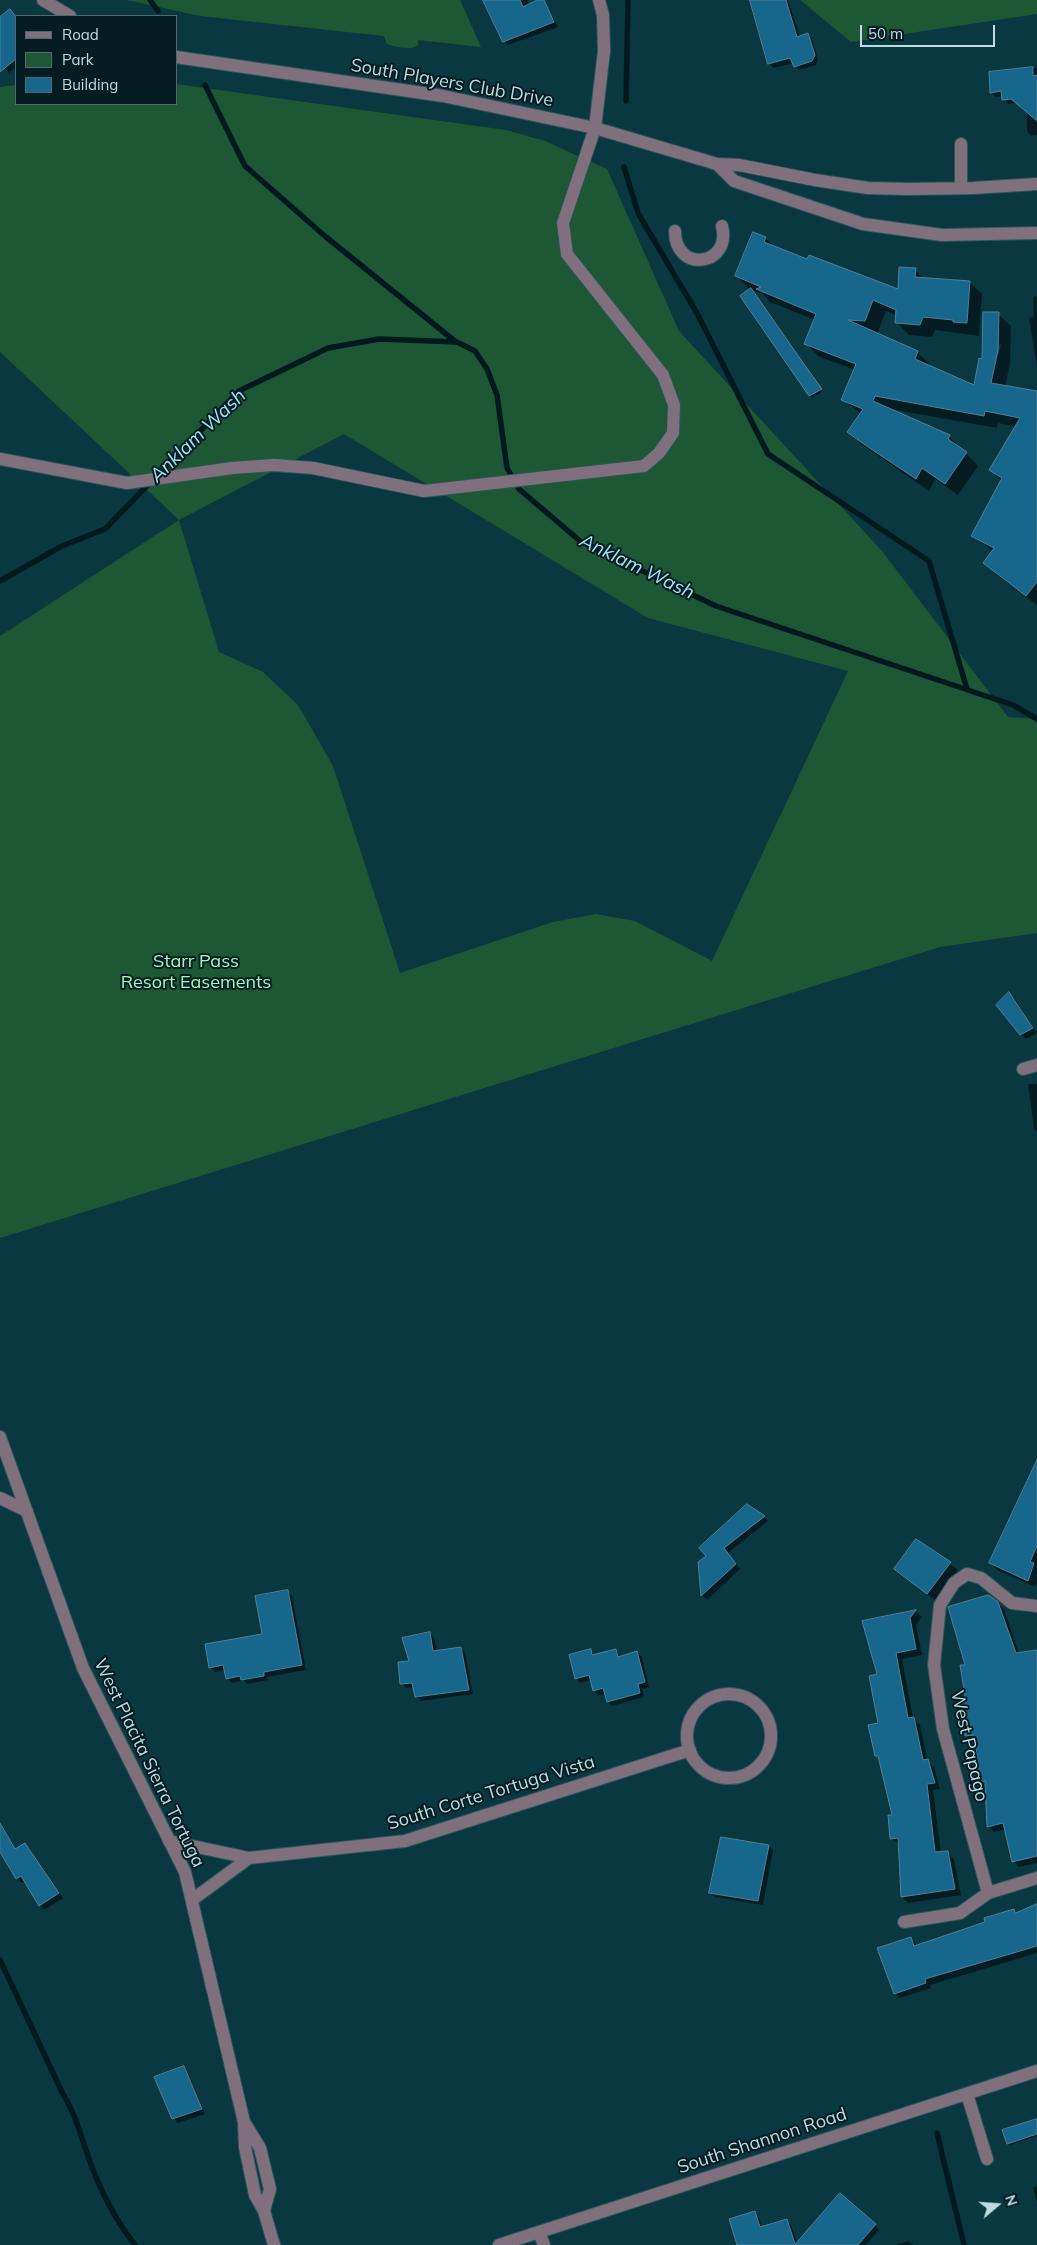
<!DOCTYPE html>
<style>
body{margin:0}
#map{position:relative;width:1037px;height:2245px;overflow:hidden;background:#0a3840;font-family:Mulish,sans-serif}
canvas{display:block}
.legend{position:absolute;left:15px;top:15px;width:162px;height:90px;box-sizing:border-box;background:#051d22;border:1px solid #4f696f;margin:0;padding:6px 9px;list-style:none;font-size:15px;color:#bfdbe2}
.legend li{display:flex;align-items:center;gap:10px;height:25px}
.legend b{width:25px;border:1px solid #4f696f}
.north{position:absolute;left:972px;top:2180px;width:50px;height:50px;-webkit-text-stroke:4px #051d22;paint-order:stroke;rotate:72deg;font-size:14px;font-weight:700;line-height:20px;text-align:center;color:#bfdbe2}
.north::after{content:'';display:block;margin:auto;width:18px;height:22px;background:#bfdbe2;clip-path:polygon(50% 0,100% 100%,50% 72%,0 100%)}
.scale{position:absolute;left:860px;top:25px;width:135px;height:22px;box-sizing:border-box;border:2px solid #bfdbe2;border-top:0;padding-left:6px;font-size:15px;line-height:18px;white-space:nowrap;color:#bfdbe2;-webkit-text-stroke:4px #051d22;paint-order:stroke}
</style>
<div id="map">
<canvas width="1037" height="2245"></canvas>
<ul class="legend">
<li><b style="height:6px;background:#80707d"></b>Road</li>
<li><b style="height:14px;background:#1e5734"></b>Park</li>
<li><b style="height:14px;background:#16678b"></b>Building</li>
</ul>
<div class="north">N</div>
<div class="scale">50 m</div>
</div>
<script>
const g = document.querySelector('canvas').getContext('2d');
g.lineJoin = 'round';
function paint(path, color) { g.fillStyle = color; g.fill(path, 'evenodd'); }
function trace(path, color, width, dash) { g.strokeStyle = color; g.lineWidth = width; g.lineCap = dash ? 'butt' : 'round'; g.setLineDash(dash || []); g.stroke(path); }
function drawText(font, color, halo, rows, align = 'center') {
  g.font = font + ' Mulish,sans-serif'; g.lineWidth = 4; g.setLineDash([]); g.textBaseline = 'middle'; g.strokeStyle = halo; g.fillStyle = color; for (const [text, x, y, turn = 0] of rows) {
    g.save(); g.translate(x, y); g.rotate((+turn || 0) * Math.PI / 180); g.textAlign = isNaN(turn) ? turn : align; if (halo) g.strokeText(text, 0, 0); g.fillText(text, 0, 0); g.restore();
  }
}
const green = new Path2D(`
 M127,0H460L481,47L418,40V45C409,51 397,47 387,44L384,36L200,16Z
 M800,0H1037V14L851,42Z
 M176,84L506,130L545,141L607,169L679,331L882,551L1008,717L1037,719V933L940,947L0,1238V636L179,520L0,352V87L16,85V104H176ZM344,434L648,618L848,671L712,961L635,921L596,914L553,922L400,973L333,766L298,705L263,672L219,652L179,520Z`);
const shadow = new Path2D(`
 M485,0H527L530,5L543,0L558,27L508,45L504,41Z
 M766,0H788L800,37L808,35L812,39L818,60L816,65L799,70L794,63L774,68L769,63Z
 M10,11L16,17V67L9,73L0,63V19Z
 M1037,68V135L1031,136L1027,131V112L1017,103L1008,104L1003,96L996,97L991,92L990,73Z
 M753,234L766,238L775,248L808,261L899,290L915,270L924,279L969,282L982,294L979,336L935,330L932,337L909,335L897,323V316L886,311L877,334L918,352L930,365L929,367L975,387L998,314L1011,326L1010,364L1005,387L1037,393V605L997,575L984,562L993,552L973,535L1002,481L991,470L1017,427L998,423L997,428L890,409L949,436L978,466L958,495L935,479L929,491L861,444L848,432L861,414L842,399L855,370L818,356L806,343L815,320L770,302L763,294L749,289L737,276ZM998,344L1001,345L995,366V360Z
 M751,290L822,392L812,398L810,396L742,296Z
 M1037,296V367L1029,318L1034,317L1033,297Z
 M1009,994L1014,998L1037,1033L1026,1039L1021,1034Z
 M1028,1084H1037V1132L1034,1129Z
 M1037,1477V1582L1035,1587L997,1570L990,1563Z
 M764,1517L768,1521L728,1553L740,1569L707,1600L703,1596L699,1562Z
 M917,1541L958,1570L935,1600L896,1569Z
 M288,1592L292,1596L306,1670L267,1677L268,1680L247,1684L244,1680L232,1683L227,1678L226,1670L215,1672L210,1667L263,1635Z
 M997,1603L1004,1609L1019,1654L1037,1651V1863L1019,1867L1013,1861L1006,1829L994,1832L988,1826L987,1785L982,1781L976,1741H972L966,1736V1667Z
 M915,1611L922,1617L916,1625L922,1655L902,1659L913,1718L920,1725L928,1761L934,1767L940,1789L933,1790L941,1853L947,1852L954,1859L961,1895L908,1903L902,1896L899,1844L891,1838L894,1816L880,1760L876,1756L880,1724L879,1675L864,1622Z
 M430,1633L434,1638L437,1652L461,1648L465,1653L473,1694L421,1701L416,1696L414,1687L406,1688L402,1683L411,1662Z
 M615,1650L621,1657L637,1653L642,1657L649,1687L642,1689L644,1697L612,1706L608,1701L606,1693L599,1695L594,1691L591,1680L580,1683L576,1678L590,1651L595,1656Z
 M0,1822L16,1850L25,1844L30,1849L63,1898L44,1910L25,1881L21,1883L17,1878L0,1850Z
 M769,1846L773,1850L763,1905L715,1897L710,1892Z
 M1037,1904V1953L930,1985L931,1988L900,1998L895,1993L911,1938L917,1946L987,1922L1014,1910L1017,1913Z
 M184,2067L188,2072L205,2114L178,2123L174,2118Z
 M1037,2123V2136L1010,2145L1008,2143Z
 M1037,2186V2202L1033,2188Z
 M754,2213L759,2217L762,2228L787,2220L791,2225L798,2244L875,2225L879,2230L866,2245H738Z
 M908,2241L913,2245H895Z`);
const stream = new Path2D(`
 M150,0L158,11
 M205,85L245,166L326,237L456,342
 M626,101L628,0
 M624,167L638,213L698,315L768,454L929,561L967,689
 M0,581L62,546L105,529L239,391L328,348L379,339L457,342L475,351L487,369L497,395L507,468L519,489L580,541L716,606L1013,705L1037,719
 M0,1960L62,2092C75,2113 79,2130 87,2153C98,2186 113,2217 135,2245
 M937,2133L964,2245`);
const building = new Path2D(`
 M483,0H520L523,7L537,0H544L554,22L503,42Z
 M750,0H786L797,37L808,33L815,55L812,61L794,67L790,58L768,64Z
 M10,9L16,17V59L0,72V17Z
 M1033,67V76L1037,75V121L1011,99L1002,100L1001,91L990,93L989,72Z
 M753,232L766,237L764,242L807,259L809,255L898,289L899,267L916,268L915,277L970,281L967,323L953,322V320L923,317L920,325L895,323L896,310L873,300L865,321L848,320L918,351L915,359L974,385L979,358L982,359L983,312H999L998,350L991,383L1037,391V582L1026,596L983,563L994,548L971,536L1002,478L989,470L1020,418L985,411L984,416L875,396L873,401L950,435L948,439L967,452L945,484L922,468L916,479L868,447L847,432L863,409L841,400L856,364L804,344L816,314L756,289L761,287L735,276Z
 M751,288L806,367L822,389L809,396L740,296Z
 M1009,992L1033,1028L1020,1035L996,1005Z
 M1037,1460V1546L1030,1562L1034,1563L1028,1581L989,1563Z
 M747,1504L765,1516L724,1548L736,1564L701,1596L698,1562L706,1556L699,1548Z
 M916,1539L951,1562L927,1594L894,1569Z
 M288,1590L302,1665L264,1672V1676L241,1680L240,1676L226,1679L223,1665L209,1668L205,1644L262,1634L255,1596Z
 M989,1595L998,1602L1016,1653L1037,1650V1856L1012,1862L1003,1823L987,1827L985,1781L981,1782L974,1735L965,1736L962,1702H966L960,1665H965L948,1607Z
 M916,1610L910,1618L916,1649L896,1653L908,1718L914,1717L923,1760L928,1759L935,1783L927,1784L935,1852L948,1851L955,1889L901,1897L898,1838L890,1839L888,1815H892L878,1756H875L868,1725L878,1723L869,1676L877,1674L862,1621Z
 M430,1632L433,1651L461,1647L469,1690L415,1697L412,1683L400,1684L398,1662L409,1661L402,1638Z
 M591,1649L592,1655L616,1649L618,1657L637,1651L645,1682L638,1684L640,1693L607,1702L603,1688L593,1691L589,1675L575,1679L569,1655Z
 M0,1823L15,1849L25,1843L59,1893L39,1906L21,1876L16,1879L0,1852Z
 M721,1837L769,1845L758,1901L709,1893Z
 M1037,1904V1946L925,1979L926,1983L894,1994L877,1948L911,1937L914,1946L985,1922L984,1918L1014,1909L1015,1913Z
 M184,2066L202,2109L172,2119L154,2077Z
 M1037,2119V2134L1007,2144L1002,2130Z
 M840,2193L876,2224L858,2245H737L729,2219L755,2211L760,2227L787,2219L795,2244Z`);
const minor = new Path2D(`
 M43,0L70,16
 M176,57L443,96L595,128L717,164L739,165L815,180L868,188L909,189L973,188L1037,184
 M961,144V188
 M717,164L734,181L863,224L942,235L1037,233
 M675,231C675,274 732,266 722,226
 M0,459L127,483L232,468L274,465L313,468L424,491L644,466L659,453L673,433L674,405L663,375L567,254L563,223L595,128L604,51L603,15L599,0
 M1023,1069L1037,1065
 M0,1437L83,1668L185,1872L244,2122
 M0,1498L27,1511
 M687 1736a42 42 0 1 1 84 0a42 42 0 1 1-84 0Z
 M169,1841L249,1858
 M988,1893L943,1729L934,1665L940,1605L954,1583L967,1574L981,1578L1012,1603L1037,1606
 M192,1900L249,1858L405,1841L690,1750
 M904,1922L960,1913L988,1893L1037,1878
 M967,2094L987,2159
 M264,2211L270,2189L260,2148L244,2122L245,2147L255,2195L264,2211L274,2245
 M539,2232L544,2245
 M499,2245L1037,2071`);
const streetNames = [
 ["South Players Club Drive",452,83,10],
 ["West Papago",969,1746,77],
 ["West Placita Sierra Tortuga",149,1763,64],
 ["South Corte Tortuga Vista",491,1793,-17],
 ["South Shannon Road",762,2141,-18]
];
const parkNames = [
 ["Starr Pass",196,962],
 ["Resort Easements",196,983]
];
const waterNames = [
 ["Anklam Wash",198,436,-44],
 ["Anklam Wash",637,567,26]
];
paint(green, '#1e5734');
paint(shadow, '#0007');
trace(stream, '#00191f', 5.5);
paint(building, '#16678b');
trace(building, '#527f97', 1);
trace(minor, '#2b555d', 14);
trace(minor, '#80707d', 12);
drawText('18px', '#bfdbe2', '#051d22', streetNames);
drawText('18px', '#a0fabc', '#051d22', parkNames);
drawText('italic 19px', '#9fe6f6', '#051d22', waterNames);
</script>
